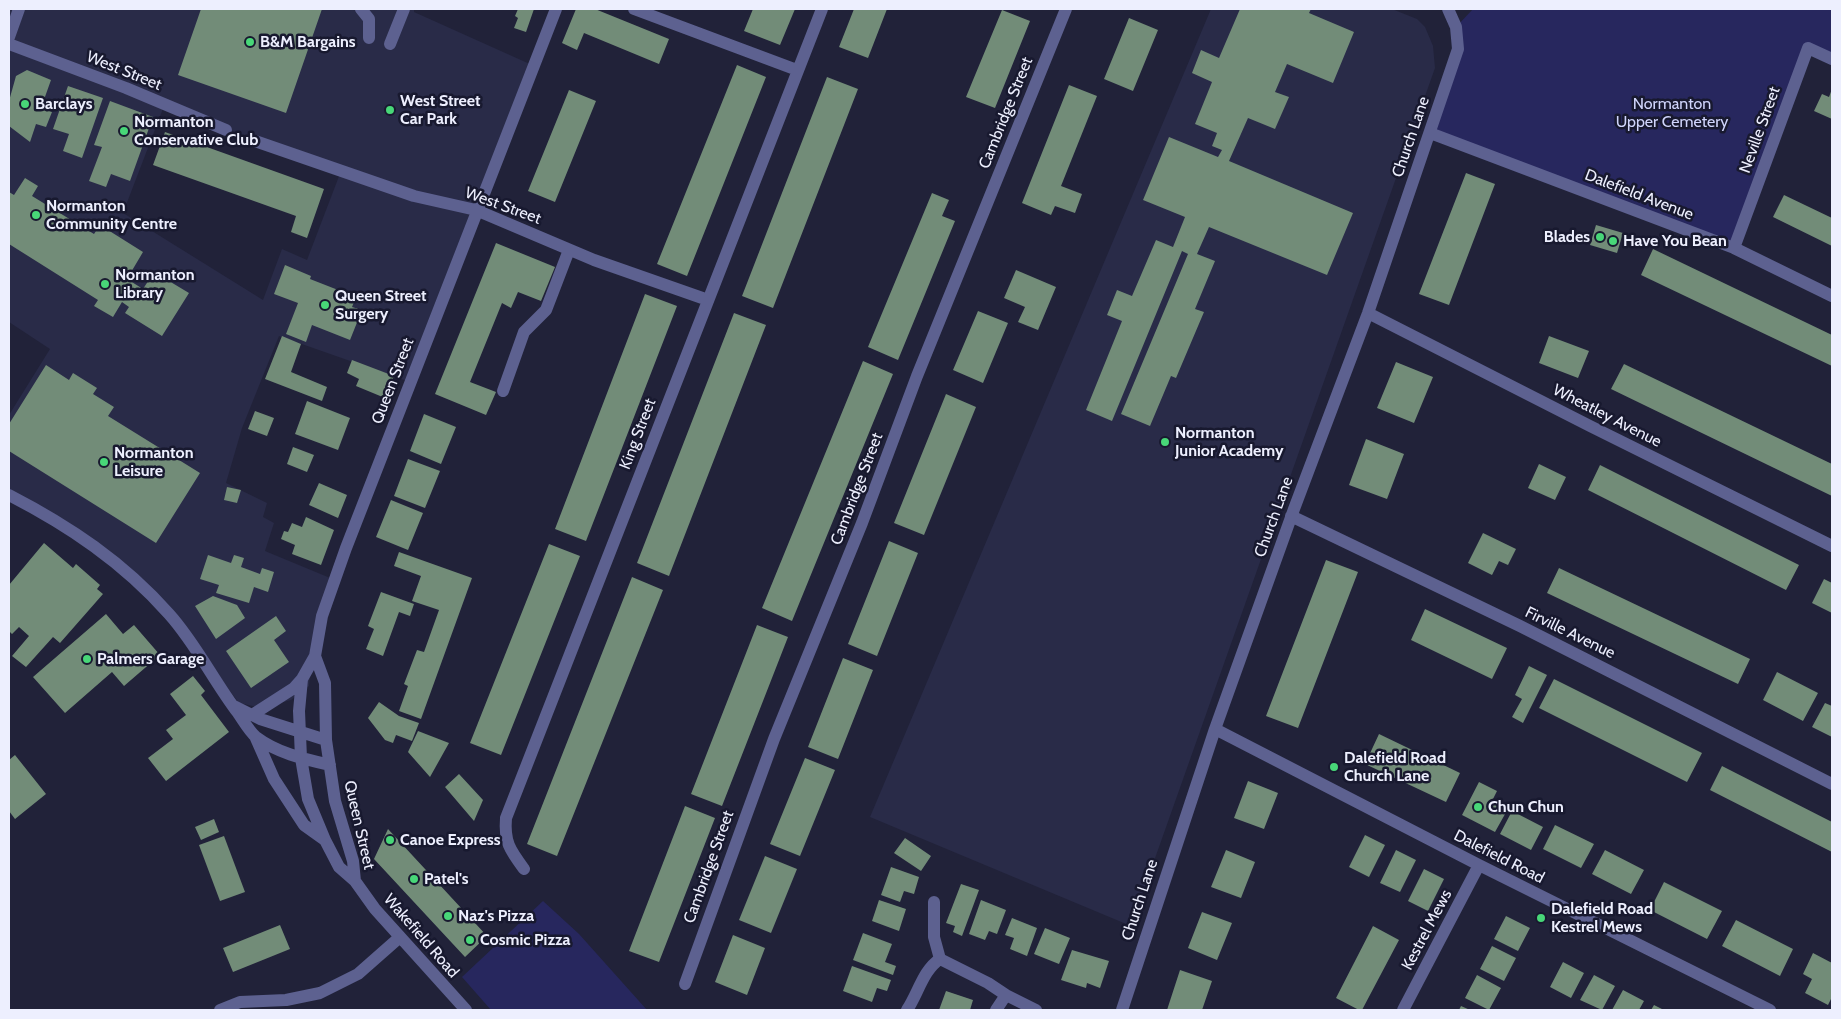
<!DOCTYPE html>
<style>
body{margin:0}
#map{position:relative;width:1841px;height:1019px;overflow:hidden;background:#212239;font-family:Cabin,sans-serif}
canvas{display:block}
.frame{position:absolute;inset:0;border:10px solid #edeffe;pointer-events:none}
</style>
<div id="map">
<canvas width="1841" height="1019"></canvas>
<div class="frame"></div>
</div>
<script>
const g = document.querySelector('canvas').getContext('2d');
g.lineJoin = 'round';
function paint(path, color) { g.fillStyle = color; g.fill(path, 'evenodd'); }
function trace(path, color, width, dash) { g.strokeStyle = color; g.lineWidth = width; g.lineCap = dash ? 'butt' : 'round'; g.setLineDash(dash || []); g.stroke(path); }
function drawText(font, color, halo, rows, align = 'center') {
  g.font = font + ' Cabin,sans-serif'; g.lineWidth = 5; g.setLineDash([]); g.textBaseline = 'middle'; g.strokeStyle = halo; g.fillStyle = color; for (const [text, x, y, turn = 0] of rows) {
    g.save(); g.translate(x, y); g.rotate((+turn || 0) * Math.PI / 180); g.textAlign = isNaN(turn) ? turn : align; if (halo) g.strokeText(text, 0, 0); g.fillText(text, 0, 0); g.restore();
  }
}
const built = new Path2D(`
 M9,9H414V12L532,65L410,382L279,336L242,428L226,483L267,503L263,517L274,523L265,551L335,580L310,674L309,686L291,700L262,708L239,703L195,646L126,570L9,495V415L50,349L9,322ZM164,106L226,130L341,171L307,260L282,249L263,300L123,213Z
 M1211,9H1392L1417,19L1425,27L1433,46L1435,68L1131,926L870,817Z`);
const green = new Path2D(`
 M1473,9H1832V59L1809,48L1734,248L1430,133L1458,49L1456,27Z
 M543,901L579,934L647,1010H491L462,977Z`);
const building = new Path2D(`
 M201,9H322L286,113L178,75Z
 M518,9H534L526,32L514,28L518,18L515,16Z
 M576,9H595L669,39L659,64L584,33L577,50L562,43Z
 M753,9H795L780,45L744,31Z
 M854,9H887L868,58L839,47Z
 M1240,9H1311L1309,13L1354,32L1333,83L1287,64L1275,92L1289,97L1275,129L1248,118L1229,161L1353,213L1327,275L1209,227L1197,254L1215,261L1195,309L1204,312L1176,378L1171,376L1150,426L1121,414L1188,254L1182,251L1112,421L1086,410L1122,321L1107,315L1117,290L1132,296L1156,240L1173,247L1185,217L1143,200L1169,137L1218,157L1222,150L1212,146L1217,133L1195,124L1212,82L1192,73L1201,50L1219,58Z
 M1002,10L1030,21L995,108L966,97Z
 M1129,18L1158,30L1133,91L1104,79Z
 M737,65L766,77L687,276L657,264Z
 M27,70L51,80L41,108L52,112L46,127L36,124L30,142L9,126V101L16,76Z
 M827,77L858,89L773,308L742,296Z
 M1069,85L1097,96L1061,186L1082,194L1075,213L1055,206L1051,215L1022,203Z
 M68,86L103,98L82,158L63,151L69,134L53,129Z
 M1832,89V119L1814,111L1822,94L1829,97Z
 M569,90L596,101L555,202L528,191Z
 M110,101L153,117L130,181L111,174L106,187L89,181L102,147L94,145Z
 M165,132L324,189L307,238L291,232L296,216L153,165Z
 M1466,173L1495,184L1449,305L1419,294Z
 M25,178L38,186L32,196L94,234L100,225L143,252L127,279L143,289L154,272L189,293L162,336L125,313L129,307L122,302L113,317L94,306L98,300L9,244V192L14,195Z
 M932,193L949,200L942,216L955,221L898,360L868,347Z
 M1784,195L1832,218V246L1773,217Z
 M1596,225L1623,233L1617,253L1590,245Z
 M496,243L555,267L541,301L518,292L511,308L502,303L470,382L496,392L486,415L435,394Z
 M1653,249L1832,335V366L1641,275Z
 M285,265L311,276L310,279L356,297L352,307L362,310L350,340L312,325L306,342L286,334L298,303L274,294Z
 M1016,270L1056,287L1038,330L1018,322L1025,307L1004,298Z
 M645,294L677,306L586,541L555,529Z
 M978,311L1008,323L983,383L953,370Z
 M734,313L766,325L669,576L637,563Z
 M282,336L301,344L291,372L327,387L322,401L265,379Z
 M1549,336L1589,351L1578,378L1539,363Z
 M352,360L394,376L385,398L356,386L359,379L347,373Z
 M863,361L893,374L792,621L762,608Z
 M1396,362L1433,377L1414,423L1377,408Z
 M1624,364L1832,464V496L1611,389Z
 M46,365L69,380L73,373L97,388L93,394L114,407L108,416L200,473L156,543L9,451V424Z
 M946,394L976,407L924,535L894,523Z
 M307,401L350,418L338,450L295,434Z
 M255,411L274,418L267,436L248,429Z
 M424,414L456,427L441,464L410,451Z
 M1366,439L1404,454L1387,499L1349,485Z
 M293,447L314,455L307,472L287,464Z
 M408,459L440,471L425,508L394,496Z
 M1539,464L1566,477L1555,500L1528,488Z
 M1600,465L1799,565L1786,590L1588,490Z
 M319,483L347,495L338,518L309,505Z
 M227,487L241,490L237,503L224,500Z
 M391,500L423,513L408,550L376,537Z
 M306,517L334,530L321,565L292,554L295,545L281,539L284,531L288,532L292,523L302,527Z
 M1483,533L1516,549L1508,565L1499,561L1492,575L1468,563Z
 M889,541L918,553L877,656L848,644Z
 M44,543L73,568L76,564L100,585L97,589L103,594L60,643L53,637L26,667L12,656L29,636L19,627L12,634L9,631V585Z
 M549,544L580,556L501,755L470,743Z
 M399,552L472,578L421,719L399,711L408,686L404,684L417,650L424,652L439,610L412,601L421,576L394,566Z
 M208,555L231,563L234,555L244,558L241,567L260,574L262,568L274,572L268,592L254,587L249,603L216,593L219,585L200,579Z
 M1326,560L1358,572L1298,728L1266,716Z
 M1559,568L1750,659L1738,684L1547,593Z
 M632,577L663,590L557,856L527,844Z
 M1824,579L1832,583V613L1812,603Z
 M381,592L414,604L410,616L399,612L383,656L366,649L374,629L368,626Z
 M213,596L237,605L245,618L216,639L195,606Z
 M1425,609L1507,648L1492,679L1411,640Z
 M106,614L123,634L134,625L160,655L124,686L112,672L65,713L33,677Z
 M276,616L286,631L274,640L289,662L251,688L226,651Z
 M757,625L788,637L722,806L691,794Z
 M843,658L873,670L838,759L808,747Z
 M1529,666L1547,675L1523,723L1512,717L1522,699L1515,695Z
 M1777,672L1818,693L1803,721L1763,700Z
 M193,676L205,691L201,695L229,732L166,781L148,758L173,739L166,730L186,715L170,694Z
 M1554,679L1702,753L1687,782L1539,708Z
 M379,702L399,716L419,723L412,741L396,735L393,743L385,740L368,718Z
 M1825,703L1832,706V737L1812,727Z
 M418,731L449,743L430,777L408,752Z
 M1379,734L1460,773L1446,802L1365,764Z
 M15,755L46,794L15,819L9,811V760Z
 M805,758L835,770L800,856L770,844Z
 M1722,766L1832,822V852L1710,790Z
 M459,774L483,800L474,821L445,787Z
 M1248,781L1278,793L1264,829L1234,818Z
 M1479,782L1497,791L1493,799L1509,807L1495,832L1462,815Z
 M685,806L715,818L659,962L629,951Z
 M1512,811L1543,827L1531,850L1500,834Z
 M214,819L219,832L201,840L195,827Z
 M1555,825L1594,844L1581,868L1543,849Z
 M388,829L487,936L465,957L374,859Z
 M1365,835L1385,845L1369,877L1349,867Z
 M224,836L245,892L220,901L199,845Z
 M905,838L931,856L921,871L894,853Z
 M1226,850L1255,862L1241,898L1211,887Z
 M1396,850L1416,860L1400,892L1380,883Z
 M1605,850L1644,870L1631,894L1592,874Z
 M765,856L797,869L771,933L739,920Z
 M891,867L919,877L914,894L904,891L900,902L881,895Z
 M1424,869L1444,879L1428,911L1408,901Z
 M1664,882L1722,911L1707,939L1650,910Z
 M961,884L979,890L962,936L953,932L955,926L946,923Z
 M879,900L906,909L899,931L872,921Z
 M981,900L1006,910L997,934L989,931L985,940L969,934Z
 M1202,912L1232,923L1217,960L1188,948Z
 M1506,916L1530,928L1518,951L1494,939Z
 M1012,918L1037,928L1027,956L1010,949L1014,938L1005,935Z
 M1736,920L1793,949L1780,976L1722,946Z
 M280,925L290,949L233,972L223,948Z
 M1373,926L1399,940L1362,1010H1359L1336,998Z
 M1045,928L1070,938L1059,964L1034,954Z
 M863,933L892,944L885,962L896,966L893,975L853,960Z
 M733,935L765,948L747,995L715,982Z
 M1492,946L1516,958L1504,981L1480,969Z
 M1072,950L1109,961L1100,988L1087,983L1086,988L1061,980Z
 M1813,953L1832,963V997L1828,1005L1805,993L1812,979L1803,974Z
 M1563,962L1584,973L1571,998L1550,987Z
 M852,966L891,980L887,991L877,988L872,1002L843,991Z
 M1180,970L1212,981L1202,1010H1167Z
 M1477,975L1501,988L1489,1010L1465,998Z
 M1594,975L1615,986L1602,1010L1580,1000Z
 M1623,990L1644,1001L1639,1010H1612Z
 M946,991L973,1000L970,1010H939Z
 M1654,1005L1664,1010H1651Z
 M1461,1006L1470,1010H1459Z`);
const minor = new Path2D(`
 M361,9L369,19V38
 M634,9L797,70
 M9,37L19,9
 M9,44L126,88L226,130
 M390,44L404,9
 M1430,133L1734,248L1832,296
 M255,141L414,196L476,210L594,260L708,300
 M1734,248L1808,48L1832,59
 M1368,313L1590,426L1832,546
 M503,391L524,332L546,310L569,250
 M9,495C69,526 123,562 169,614C196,644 213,680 238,713C243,720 249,731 256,737C277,753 304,759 330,765
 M1291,516L1520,626L1832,784
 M315,656L325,683L326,740L335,801L353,861L355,881
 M234,706L260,719L326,740
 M252,715L294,688L302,679
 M1215,729L1479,865L1770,1010
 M255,736L274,779L304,825L325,840
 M524,869C510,850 504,842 506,818L822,9
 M934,902V937L940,959L988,983L1006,995L1036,1010
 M685,984L774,739L862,523L917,376L1066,9
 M220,1010L240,1002L286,1000L320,993L358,974L400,937
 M466,1010L375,909L355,881L339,867L325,840L308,799L301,758L299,711L302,679L315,656L322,616L346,548L556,9
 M907,1010C918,994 923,970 940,959
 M996,1010L1006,995
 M1122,1010L1215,729L1294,509L1368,313L1458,49L1456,27L1448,9
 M1403,1010L1479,865`);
const markers = [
 [250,42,5,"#48d778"],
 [25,104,5,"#48d778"],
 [390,110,5,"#48d778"],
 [124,131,5,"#48d778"],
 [36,215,5,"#48d778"],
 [1600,237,5,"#48d778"],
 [1613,241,5,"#48d778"],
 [105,284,5,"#48d778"],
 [325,305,5,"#48d778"],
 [1165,442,5,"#48d778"],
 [104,462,5,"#48d778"],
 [87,659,5,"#48d778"],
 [1334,767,5,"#48d778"],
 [1478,807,5,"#48d778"],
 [390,840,5,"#48d778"],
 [414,879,5,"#48d778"],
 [448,916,5,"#48d778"],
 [1541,918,5,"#48d778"],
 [470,940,5,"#48d778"]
];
const poiNames = [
 ["B&M Bargains",260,42],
 ["West Street",400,101],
 ["Car Park",400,119],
 ["Barclays",35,104],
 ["Normanton",134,122],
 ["Conservative Club",134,140],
 ["Normanton",46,206],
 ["Community Centre",46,224],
 ["Blades",1590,237,"right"],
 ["Have You Bean",1623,241],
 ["Normanton",115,275],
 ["Library",115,293],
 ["Queen Street",335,296],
 ["Surgery",335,314],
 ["Normanton",1175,433],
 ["Junior Academy",1175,451],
 ["Normanton",114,453],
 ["Leisure",114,471],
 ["Palmers Garage",97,659],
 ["Dalefield Road",1344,758],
 ["Church Lane",1344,776],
 ["Chun Chun",1488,807],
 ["Canoe Express",400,840],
 ["Patel's",424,879],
 ["Dalefield Road",1551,909],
 ["Kestrel Mews",1551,927],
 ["Naz's Pizza",458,916],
 ["Cosmic Pizza",480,940]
];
const streetNames = [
 ["West Street",124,71,22],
 ["Cambridge Street",1006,113,-68],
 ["Neville Street",1760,130,-70],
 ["Church Lane",1411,137,-71],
 ["Dalefield Avenue",1639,195,21],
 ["West Street",503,206,20],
 ["Queen Street",393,381,-69],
 ["Wheatley Avenue",1607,416,27],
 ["King Street",638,434,-69],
 ["Cambridge Street",857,489,-69],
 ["Church Lane",1274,517,-70],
 ["Firville Avenue",1570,633,26],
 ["Queen Street",359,825,77],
 ["Dalefield Road",1499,857,27],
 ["Cambridge Street",709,867,-70],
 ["Church Lane",1140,900,-72],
 ["Kestrel Mews",1427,930,-62],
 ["Wakefield Road",421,936,49]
];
const parkNames = [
 ["Normanton",1672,104],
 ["Upper Cemetery",1672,122]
];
paint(built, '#292b48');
paint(green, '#27275e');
paint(building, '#728c78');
trace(minor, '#5d6190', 12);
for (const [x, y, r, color] of markers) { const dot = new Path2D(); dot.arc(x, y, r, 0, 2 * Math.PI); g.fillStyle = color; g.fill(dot); trace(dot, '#18192f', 2); }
drawText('bold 16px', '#edeffe', '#18192f', poiNames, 'left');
drawText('16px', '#edeffe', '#18192f', streetNames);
drawText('16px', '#d0d5fc', '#18192f', parkNames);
</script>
